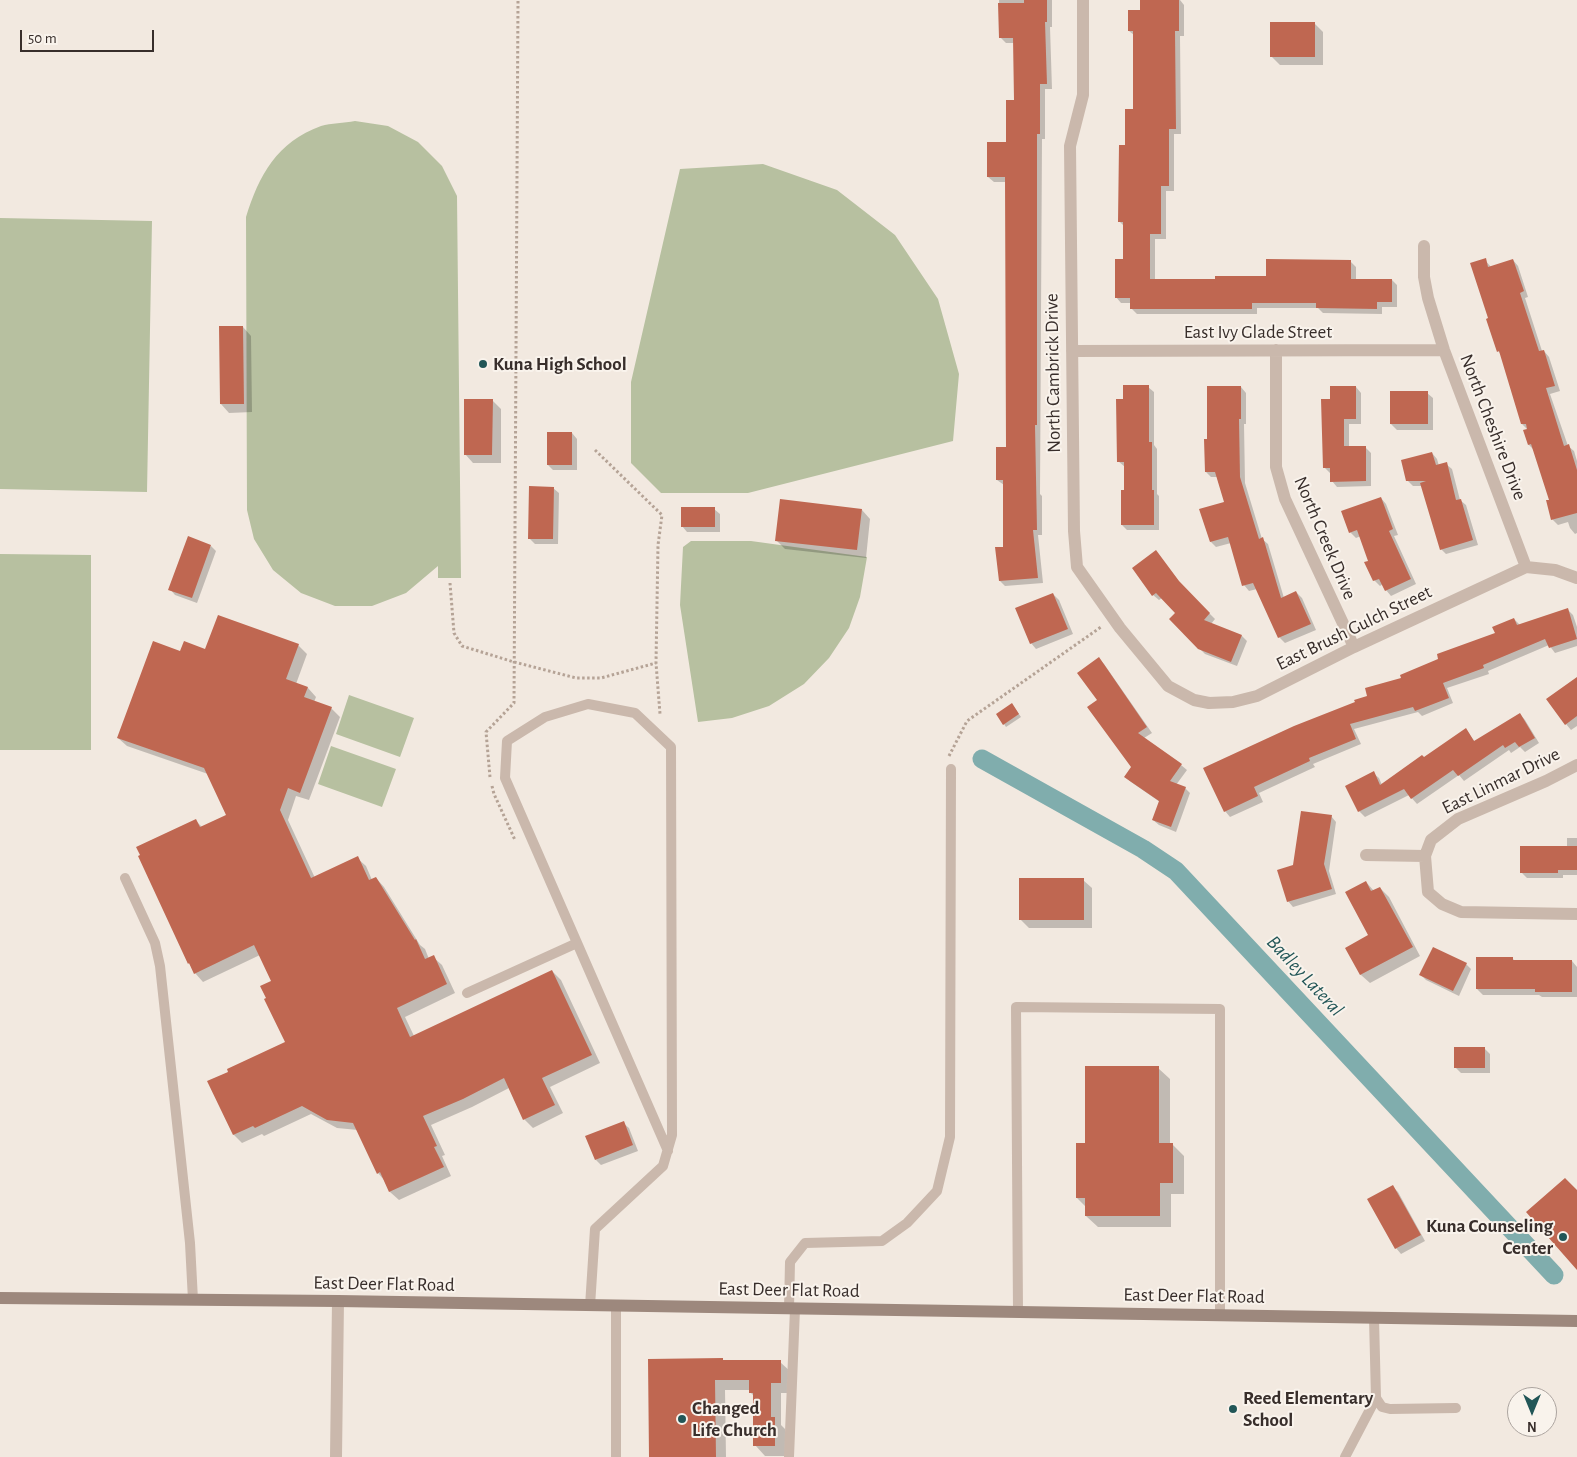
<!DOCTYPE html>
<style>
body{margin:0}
#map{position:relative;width:1577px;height:1457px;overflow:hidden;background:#f2e9e0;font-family:"Alegreya Sans",sans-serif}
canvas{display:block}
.north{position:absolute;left:1507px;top:1387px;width:50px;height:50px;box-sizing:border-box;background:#f9f3ec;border:1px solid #aca49f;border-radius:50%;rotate:180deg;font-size:14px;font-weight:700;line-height:20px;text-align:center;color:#382e2b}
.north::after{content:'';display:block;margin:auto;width:18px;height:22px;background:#225657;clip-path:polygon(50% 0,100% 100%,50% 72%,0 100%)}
.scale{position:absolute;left:20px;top:30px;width:134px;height:22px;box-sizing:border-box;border:2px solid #382e2b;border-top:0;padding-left:6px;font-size:15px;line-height:18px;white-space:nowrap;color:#382e2b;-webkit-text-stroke:4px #f9f3ec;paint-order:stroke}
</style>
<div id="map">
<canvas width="1577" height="1457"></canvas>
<div class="north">N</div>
<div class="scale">50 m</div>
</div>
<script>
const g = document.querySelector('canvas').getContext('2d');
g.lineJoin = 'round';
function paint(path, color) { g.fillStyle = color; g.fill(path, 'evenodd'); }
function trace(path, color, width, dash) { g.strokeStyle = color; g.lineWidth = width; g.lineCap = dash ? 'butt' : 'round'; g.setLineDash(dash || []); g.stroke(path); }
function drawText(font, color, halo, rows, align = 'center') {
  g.font = font + ' "Alegreya Sans",sans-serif'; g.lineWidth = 4; g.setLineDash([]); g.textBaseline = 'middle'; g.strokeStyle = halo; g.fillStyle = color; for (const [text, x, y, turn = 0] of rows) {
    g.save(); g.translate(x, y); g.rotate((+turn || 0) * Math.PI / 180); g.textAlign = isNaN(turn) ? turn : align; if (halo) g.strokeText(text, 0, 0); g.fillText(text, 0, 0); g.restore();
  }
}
const green = new Path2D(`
 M355,121L388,126L418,142L442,166L457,196L461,578H438V566L406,593L372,606H335L301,593L273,570L254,539L247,510L246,217C259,175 277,142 321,126C331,123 344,123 355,121Z
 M763,164L837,190L895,235L938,299L959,374L953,441L748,493H661L631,463V382L680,169Z
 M0,218L152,221L147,492L0,489Z
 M691,541H751L867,557L860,597L849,628L829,658L804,684L769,706L732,718L698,722L680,605L683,547Z
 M0,554L91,555V750H0Z
 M349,695L414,718L400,757L336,734Z
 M331,746L396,769L382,807L318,784Z`);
const shadow = new Path2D(`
 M999,0H1052V27H1050L1052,89H1045V139H1042L1040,494L1042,496V535H1038L1043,583L1005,586L1000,581L1004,548V485L997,480L1007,448L1006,182H994L988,177L1008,143L1016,101L1014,43H1006L1000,37Z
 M1141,0H1180L1184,5V36H1180L1181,134H1174V191H1166V239H1155V280H1216L1268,277L1350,261L1356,267V280H1392L1397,285V307H1382V314L1323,313L1318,308H1257V314H1137L1131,308V303H1121L1116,297L1125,261V227L1119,221L1126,147L1134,110V35L1129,31L1141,11Z
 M1315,24L1323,32V65H1280L1271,56Z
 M1485,260L1491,267L1513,260L1518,266L1528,297L1525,298L1542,351H1544L1549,357L1560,391L1550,394L1568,446L1574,451L1577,461V533L1575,534L1570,528L1568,522L1558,525L1552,519L1551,500L1535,451L1529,445L1528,430L1522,424L1502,355L1498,351L1489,319Z
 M243,327L251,336L252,412L229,413L221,404Z
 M1148,387L1154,392V445L1157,449V494L1159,496V530H1127L1122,525L1125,491V467L1118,461Z
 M1241,387L1246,393V424H1244L1245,483L1262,539L1268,544L1284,598L1296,592L1302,598L1316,630L1285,643L1279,637L1257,589L1249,591L1244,585L1231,543L1216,547L1211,542L1225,503L1217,477H1211L1206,472L1209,440Z
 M1356,387L1361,393V424H1349V447H1365L1371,453V486L1337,487L1332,481V473H1330L1324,467L1331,401Z
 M1427,393L1433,398V430H1397L1391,424Z
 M492,400L501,409V463H473L465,454Z
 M572,433L577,439V470H553L548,465Z
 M1432,453L1437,459L1439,466L1446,464L1452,469L1460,500L1466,505L1478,545L1446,554L1441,549L1423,486H1413L1407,480Z
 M553,488L559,493L558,544H535L529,538Z
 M1381,498L1386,504L1398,535L1394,536L1416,584L1391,596L1386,590L1383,584L1380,586L1374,580L1370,561L1361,536L1356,538L1350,532Z
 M714,509L720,514V532H687L682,526Z
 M862,510L870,519L866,558L785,549L777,541Z
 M211,546L216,551L197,603L175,595L170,589Z
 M1156,552L1184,588L1215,619L1211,624L1242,636L1247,641L1237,666L1205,654L1170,619L1177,613L1162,598L1159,600L1153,595Z
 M1053,594L1059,600L1073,634L1036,649L1031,643Z
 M1568,610L1573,615L1577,627V646L1555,653L1549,645L1488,671L1489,674L1447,688L1453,703L1422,716L1418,712L1354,729L1361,744L1313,764L1315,767L1259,793L1263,802L1230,817L1225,811L1205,769L1368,697L1403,679L1497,634L1514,619L1520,625Z
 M298,645L307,654L296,684L308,688L316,697L314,702L331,708L340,717L309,800L296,796L288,820L315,878L357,858L366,866L372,880L376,878L384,887L420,945L425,949L429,959L433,957L442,965L455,993L405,1017L414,1036L552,971L561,980L600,1063L550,1087L563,1113L533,1128L524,1119L509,1088L472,1107L431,1125L445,1155L442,1156L451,1176L399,1200L390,1192L384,1180L378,1173L358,1130L337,1128L311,1114L264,1136L262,1134L242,1143L234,1135L209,1082L287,1043L273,981L260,955L203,982L195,973L189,963L195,820L203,828L228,816L208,774L127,746L118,738L181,653Z
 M1098,658L1104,664L1152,733L1144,738L1181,765L1187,770L1176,785L1185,788L1190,793L1176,832L1159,825L1153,820L1160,802L1131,782L1125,777L1132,767L1098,700Z
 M1577,682V726L1571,730L1566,724Z
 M1014,707L1021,717L1006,727L1004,724Z
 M1520,714L1525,720L1539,743L1525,752L1520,747L1511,753L1509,750L1464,781L1459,775L1417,804L1409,795L1365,817L1359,811L1373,773L1379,778L1382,785L1466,730L1475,742Z
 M1331,816L1336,822L1329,871L1336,894L1293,907L1288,901Z
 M1567,838H1577V875H1563V878H1527L1522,873L1567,847Z
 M1083,880L1092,888V928H1029L1020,919Z
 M1366,882L1374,891L1380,888L1389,897L1420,956L1370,983L1361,975L1347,948L1370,936Z
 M1512,958L1515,961H1572L1577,967V997H1542L1539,995H1483L1477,989Z
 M1466,964L1471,969L1459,996L1426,980L1421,975Z
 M1484,1048L1490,1054V1073H1461L1455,1067Z
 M1158,1068L1170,1079V1144H1172L1184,1156V1194H1171V1227H1098L1086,1216V1207L1077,1198L1087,1144Z
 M623,1123L629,1128L638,1151L601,1165L596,1160Z
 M1393,1187L1398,1192L1425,1241L1401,1254L1396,1248Z
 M724,1362H780L791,1372V1393H781V1425L785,1429V1456H765L755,1445V1397L750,1392V1390H725L726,1457H650Z`);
const canal = new Path2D(`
 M982,759L1143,849L1176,871L1554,1275`);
const building = new Path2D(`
 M1024,0H1047V22H1045L1047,84H1040V134H1037V425H1035L1037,530H1033L1038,578L999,581L995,547H1003V480H996V447H1006L1005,177H987V142H1006V100H1014L1013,38H999L998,3H1024Z
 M1140,0H1179V31H1175L1176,129H1169V186H1161V234H1150V279H1215V276H1266V259L1351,260V279H1392V302H1377V309L1316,308V303H1252V309H1130V298H1115V259H1123V222H1118L1119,145H1125V109H1133V31H1128V10H1140Z
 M1270,22H1315V57H1270Z
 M1486,258L1488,267L1513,259L1524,291L1520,293L1539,351L1544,350L1555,386L1546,388L1564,446L1569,444L1577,470V513L1551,520L1546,500H1549L1531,444L1528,445L1523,430L1527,429L1526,424H1521L1499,351L1497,352L1486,319L1488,318L1470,263Z
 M219,326H243L244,404H220Z
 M1123,385H1149V442H1152V490H1154V525H1121V490H1124V462H1117L1116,399H1123Z
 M1207,386H1241V419H1239L1240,477L1259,539L1263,537L1281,598L1296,591L1311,624L1278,638L1253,583L1242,586L1228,537L1210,542L1199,509L1224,502L1215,472H1205L1204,439H1207Z
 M1330,386H1356V419H1344V446H1366V481L1330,482V468H1323L1321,399H1330Z
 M1390,391H1428V424H1390Z
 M464,399H493L492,455H464Z
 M547,432H572V465H547Z
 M1432,452L1436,465L1447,462L1456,500L1461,499L1473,540L1440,550L1420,483L1426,481H1406L1401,460Z
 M529,486L554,487L553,539H528Z
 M1381,497L1393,529L1389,531L1411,579L1385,591L1379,579L1373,581L1364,562L1368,561L1357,530L1349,533L1341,511Z
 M780,499L862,509L857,550L775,541Z
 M681,507H715V527H681Z
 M188,536L211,545L192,598L168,590Z
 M1156,550L1179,581L1210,613L1204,620L1242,635L1231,662L1198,649L1169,619L1175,613L1156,593L1152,596L1132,568Z
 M1053,593L1068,629L1030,644L1015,608Z
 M1568,608L1577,639L1549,648L1545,639L1483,665L1484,668L1443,683L1449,698L1415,711L1413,707L1350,724L1356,739L1309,758L1310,761L1254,787L1258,796L1224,812L1203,768L1294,726L1355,702L1354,700L1367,696L1365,688L1401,678L1400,675L1438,659L1437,654L1495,633L1492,627L1514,618L1517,625Z
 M218,615L299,644L286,679L308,687L304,697L332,707L300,793L288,788L280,810L311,878L358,856L369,880L376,877L415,940L416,939L425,959L434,955L447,984L397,1008L410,1037L552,970L592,1055L542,1078L555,1105L523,1120L504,1078L463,1099L423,1116L437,1146L434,1147L444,1167L389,1192L380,1172L377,1174L353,1123L327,1120L302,1106L255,1128L253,1126L233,1135L207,1081L228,1072L227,1069L285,1042L264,999L266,998L260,986L271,981L254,945L194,974L189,963L188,964L138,856L140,855L136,847L196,819L200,827L226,815L204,768L117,738L153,641L180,651L184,641L205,649Z
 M1099,657L1147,727L1138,733L1182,764L1170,781L1186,787L1171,827L1152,820L1159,801L1124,777L1131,767L1087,707L1097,700L1077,673Z
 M1577,677V716L1565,725L1546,699Z
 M1012,703L1019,714L1003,725L996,714Z
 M1520,713L1535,738L1519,747L1515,742L1505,748L1503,745L1458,776L1453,770L1411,799L1404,789L1358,812L1345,786L1374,771L1380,785L1422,755L1424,757L1466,728L1474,741Z
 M1301,811L1332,815L1324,864L1332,889L1287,902L1277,870L1293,865Z
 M1520,846H1577V870H1558V873H1520Z
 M1019,878H1084V920H1019Z
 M1366,881L1371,891L1380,887L1413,947L1360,975L1345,948L1368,935L1345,892Z
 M1433,947L1467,963L1453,991L1419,975Z
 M1476,957H1513V960H1572V992H1535V989H1476Z
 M1454,1047H1485V1068H1454Z
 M1085,1066H1159V1143H1173V1183H1160V1216H1085V1198H1076V1143H1085Z
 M624,1121L633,1145L595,1160L585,1136Z
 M1565,1178L1577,1190V1270L1526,1212Z
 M1393,1185L1421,1235L1395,1249L1367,1199Z
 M723,1358V1360H781V1383H771V1417H775V1446H753V1393H749V1380H715L716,1457H649L648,1359Z`);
const path = new Path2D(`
 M595,450L662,515L658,545L656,663L660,714
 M450,583L454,633L462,646L514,662L576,678H601L656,663
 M949,756L967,721L1101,627
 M490,777L486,732L514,703L518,0
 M492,786L494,794L515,840`);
const lane = new Path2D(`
 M125,878L155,943L160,966L190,1243L193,1300
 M467,993L577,943
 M590,1306L595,1229L663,1166L672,1135L671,747L635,713L588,704L545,717L507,741L505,778L668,1151
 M789,1309L790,1262L805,1243L882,1241L907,1223L937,1191L950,1137L951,769
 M1018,1312L1016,1007L1220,1009V1315
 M1374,1318L1376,1398L1382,1407L1390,1409L1456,1408
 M616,1457V1306
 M789,1457L795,1309
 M1345,1457L1376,1398`);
const street = new Path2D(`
 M1083,0V95L1070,146L1074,531L1077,567L1120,628L1168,686L1194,700L1209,703L1233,702L1257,696L1354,647L1526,567
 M1424,246V277L1428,298L1444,350L1526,567L1555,570L1577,578
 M1276,350V467L1285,499L1354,647
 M1072,351L1444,350
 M1366,855L1425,856L1431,840L1458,819L1546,781L1577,765
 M1425,856L1428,892L1442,904L1461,912L1577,914
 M336,1457L338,1301`);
const secondary = new Path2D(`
 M0,1298L338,1301L1577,1321`);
const markers = [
 [483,364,5,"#225657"],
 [1563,1237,5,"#225657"],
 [1233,1409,5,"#225657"],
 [682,1419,5,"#225657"]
];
const streetNames = [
 ["East Ivy Glade Street",1258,332],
 ["North Cambrick Drive",1053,373,-91],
 ["North Cheshire Drive",1493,427,69],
 ["North Creek Drive",1325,538,67],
 ["East Brush Gulch Street",1354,628,-26],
 ["East Linmar Drive",1501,781,-26],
 ["East Deer Flat Road",384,1284,1],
 ["East Deer Flat Road",789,1290,1],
 ["East Deer Flat Road",1194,1296,1]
];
const poiNames = [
 ["Kuna High School",493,364],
 ["Kuna Counseling",1553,1226,"right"],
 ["Center",1553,1248,"right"],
 ["Reed Elementary",1243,1398],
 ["School",1243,1420],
 ["Changed",692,1408],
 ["Life Church",692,1430]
];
const waterNames = [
 ["Badley Lateral",1305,976,47]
];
paint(green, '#b7c0a0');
paint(shadow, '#0003');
trace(canal, '#80adad', 19);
paint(building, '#bf6751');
trace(path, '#b5a396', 3, [2.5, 2.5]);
trace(lane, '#cab8ac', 10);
trace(street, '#cab8ac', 12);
trace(secondary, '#9d887d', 12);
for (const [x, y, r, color] of markers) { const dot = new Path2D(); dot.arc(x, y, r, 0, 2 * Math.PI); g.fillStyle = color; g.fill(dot); trace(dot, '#f9f3ec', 2); }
drawText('19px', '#382e2b', '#f9f3ec', streetNames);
drawText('bold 19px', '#382e2b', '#f9f3ec', poiNames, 'left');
drawText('italic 20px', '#225657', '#f9f3ec', waterNames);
</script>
